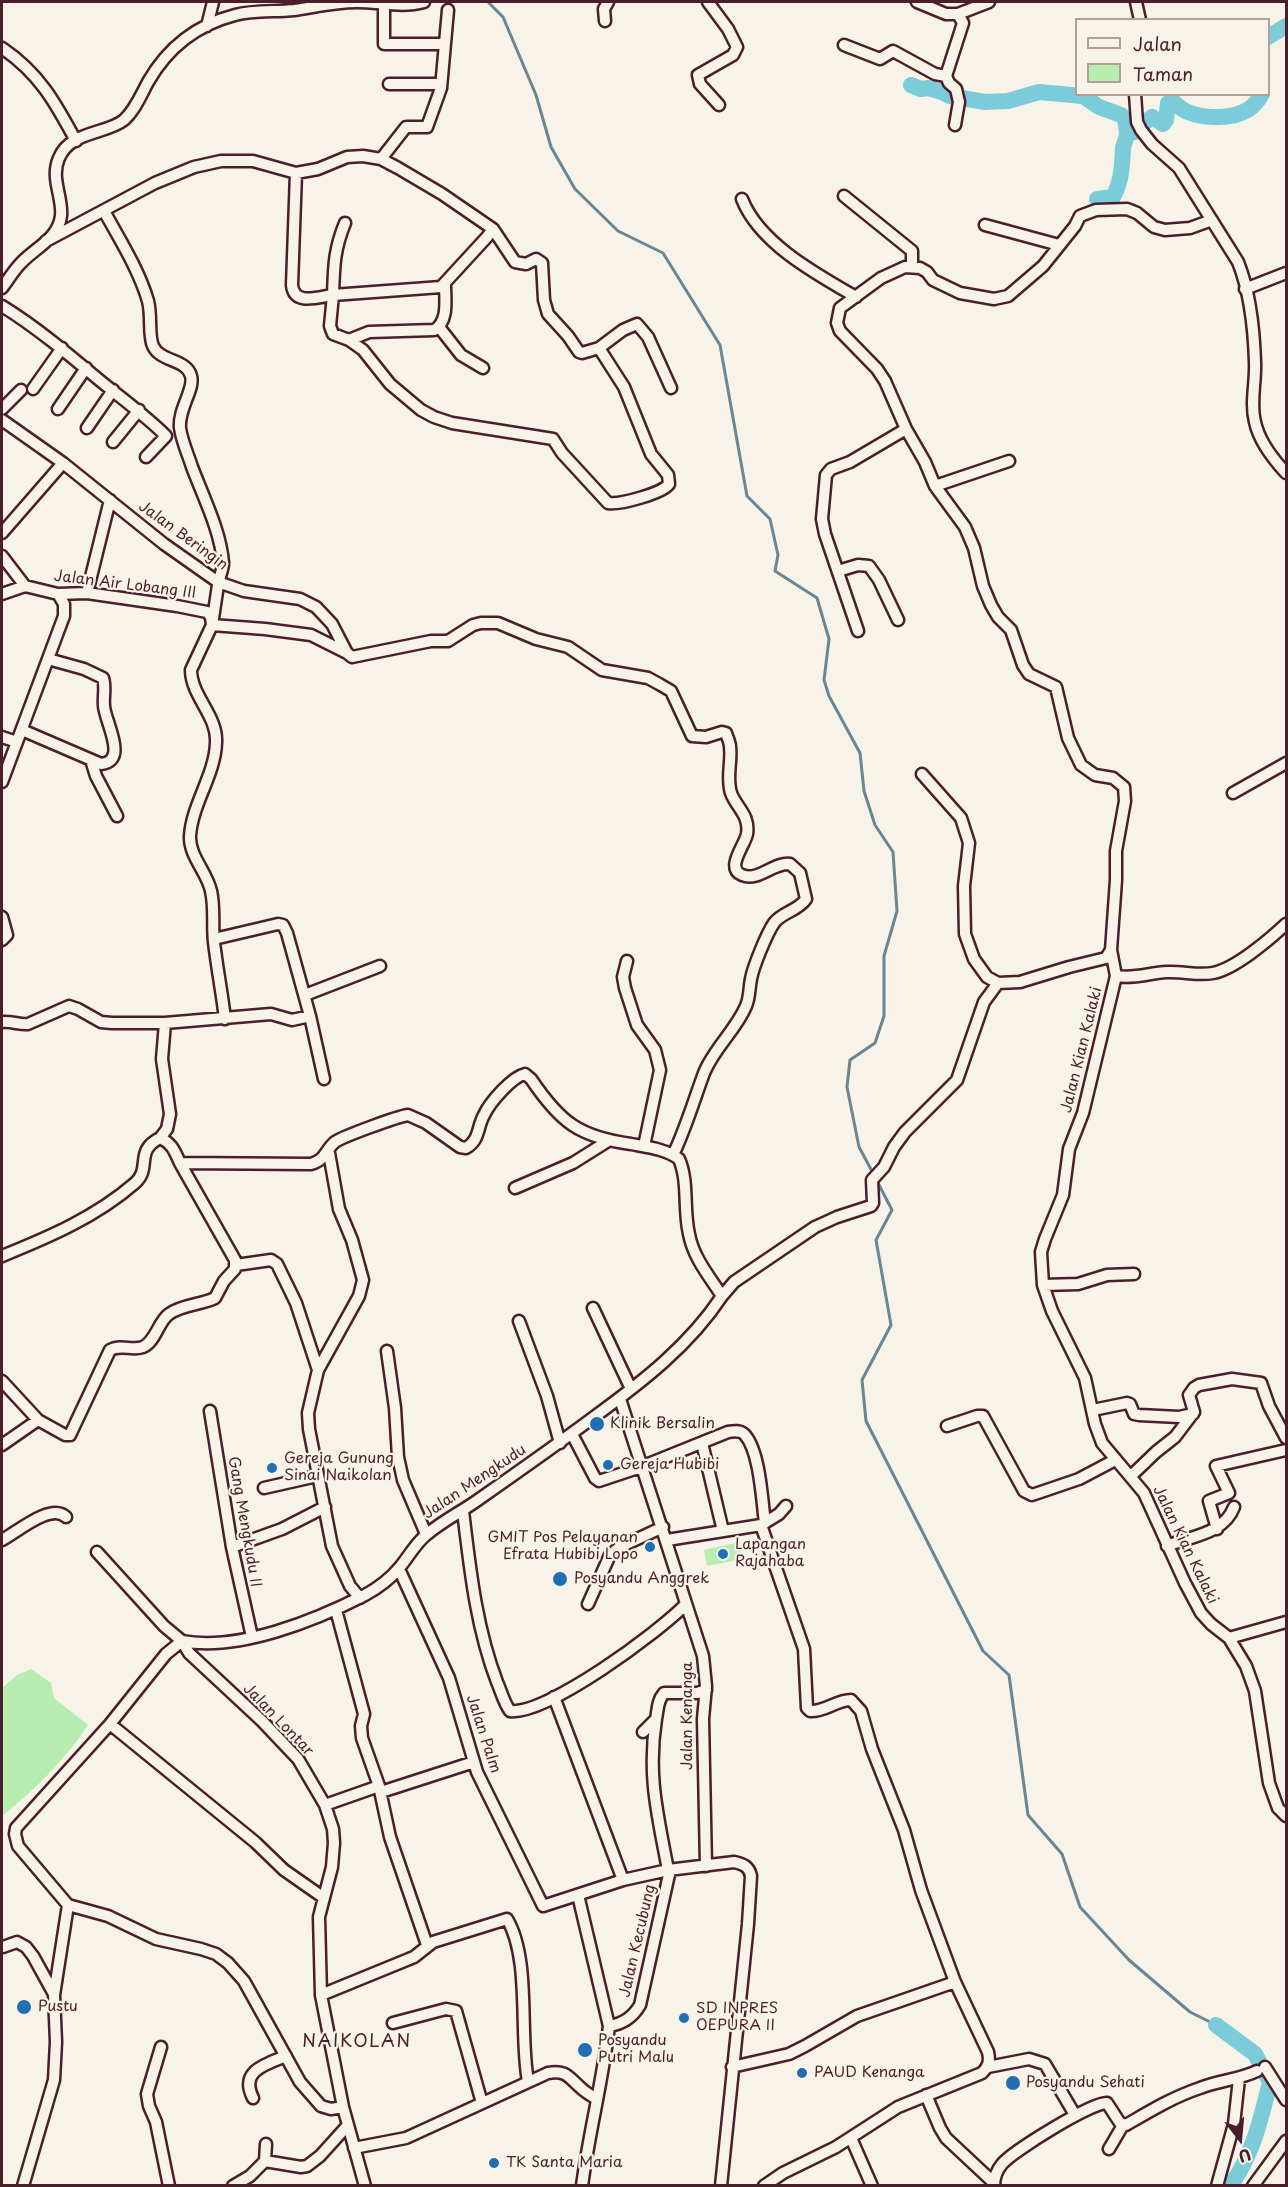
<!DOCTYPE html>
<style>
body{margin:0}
#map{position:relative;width:1288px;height:2187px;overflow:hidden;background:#f7f3e8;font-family:"Playpen Sans",sans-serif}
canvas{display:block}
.frame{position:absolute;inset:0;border:3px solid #4a1f2b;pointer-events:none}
.legend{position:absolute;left:1075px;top:18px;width:195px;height:78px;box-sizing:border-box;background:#f7f3e8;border:2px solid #b29e9c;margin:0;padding:8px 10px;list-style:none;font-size:18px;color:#4a1f2b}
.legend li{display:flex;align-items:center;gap:12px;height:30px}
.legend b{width:30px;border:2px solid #b29e9c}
.north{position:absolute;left:1210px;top:2109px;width:60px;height:60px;-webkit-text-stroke:4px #f7f3e8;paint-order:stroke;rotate:164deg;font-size:16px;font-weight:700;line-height:24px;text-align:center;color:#4a1f2b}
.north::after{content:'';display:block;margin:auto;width:21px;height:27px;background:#4a1f2b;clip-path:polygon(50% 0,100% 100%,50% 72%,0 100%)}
</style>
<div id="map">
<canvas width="1288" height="2187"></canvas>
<div class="frame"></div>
<ul class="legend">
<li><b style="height:8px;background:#f7f3e8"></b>Jalan</li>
<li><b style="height:16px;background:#b7edb0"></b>Taman</li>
</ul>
<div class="north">U</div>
</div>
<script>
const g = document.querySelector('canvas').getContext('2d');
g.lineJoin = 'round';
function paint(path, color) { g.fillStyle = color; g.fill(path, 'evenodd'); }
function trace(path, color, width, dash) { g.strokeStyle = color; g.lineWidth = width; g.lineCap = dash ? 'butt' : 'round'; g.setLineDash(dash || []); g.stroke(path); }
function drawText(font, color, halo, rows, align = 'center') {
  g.font = font + ' "Playpen Sans",sans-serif'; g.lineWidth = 4.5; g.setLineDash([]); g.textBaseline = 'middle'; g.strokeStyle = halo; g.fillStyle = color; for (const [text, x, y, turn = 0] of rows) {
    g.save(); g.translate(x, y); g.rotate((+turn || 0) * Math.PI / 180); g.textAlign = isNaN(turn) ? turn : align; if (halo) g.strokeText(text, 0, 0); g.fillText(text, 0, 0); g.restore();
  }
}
const green = new Path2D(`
 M740,1542L743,1559L707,1566L704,1550Z
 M31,1669L51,1683L54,1698L88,1725C65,1760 35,1790 2,1816V1688L17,1675Z`);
const stream = new Path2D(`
 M488,2L503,17L536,95L551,147L575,189L618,231L663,253L720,345L747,496L770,519L778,555L775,571L817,598L829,639L824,680L829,696L860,753L864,791L875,825L893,852L897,911L884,956V1016L875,1043L850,1060L847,1087L859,1147L874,1175
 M877,1181L892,1210L876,1240L891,1325L862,1380L866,1421L983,1651L1009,1675L1028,1815L1062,1854L1080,1907L1129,1960L1190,2012L1216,2025`);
const river = new Path2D(`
 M1268,37L1286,26
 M911,85L921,89L928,88L942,92L950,96L985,102L1008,101L1039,92L1083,96L1099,107L1121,115L1125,119L1127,133L1135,132L1137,126L1143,124L1152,117L1163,124L1166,120L1168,103H1175C1190,120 1231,121 1249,109C1255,105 1258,101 1262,94
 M1097,199L1113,197C1122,181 1122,165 1123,148C1124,143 1127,138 1127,133
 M1216,2025L1255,2054L1270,2082C1261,2118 1253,2155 1230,2186`);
const minor = new Path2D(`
 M708,2L728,29L737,47L733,55L698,75L700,84L719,105
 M917,2L946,14H958L989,2
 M1136,2L1140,20
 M384,4V44H445
 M605,21L604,9L608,2
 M207,26L213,2
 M844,45L880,59L893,51L935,74L946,76
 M2,48C39,73 55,102 76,141
 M389,84H441
 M1135,94L1137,122L1141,130L1152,144L1179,168L1238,262C1250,292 1254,330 1255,362C1256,382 1250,403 1255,422C1259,441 1273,459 1286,473
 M955,125L959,102L956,89L949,83L946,76L963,23L958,14
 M381,159L406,127H427L441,88L448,10
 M296,173L292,285C294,306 318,297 333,295C334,266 334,250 345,223
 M844,196L912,251V266
 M742,199C759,243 816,274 856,297
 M104,211C120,240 139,270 148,301C152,316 148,335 153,346C160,362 187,359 191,376C195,389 178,409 180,428C182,442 188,454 192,467C203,496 221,532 223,563C223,570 219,577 218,585C216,598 214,612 212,625L265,629L311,635L347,653
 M1212,220L1190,228L1165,230L1154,227L1137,213L1127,209L1096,210L1080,216L1075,226L1043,266L1008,296L994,299L960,293L933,280L927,272L920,268L905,267L881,278L840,308L837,323L840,331L877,369L885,381L906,429L925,462L935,486L965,527L974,548L983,586L991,605L998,617L1011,630L1023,665L1029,674L1056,687L1068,738L1081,765L1095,775L1113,778L1124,787L1125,801L1116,851V880L1111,950L1116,976L1083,1113L1069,1149L1063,1195L1045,1239L1041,1252L1043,1285L1052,1311L1085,1378L1095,1424L1102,1443L1144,1493L1185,1583L1201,1613L1211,1624L1229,1638L1246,1666L1255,1691L1269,1783L1278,1808L1286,1816
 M985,225L1059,245
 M46,241L155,183L194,167L221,161H253L296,173L318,169L347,157L363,156L381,159L398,168L442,194L493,229L515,262L526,264L536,259L542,263L544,300L548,314L568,336L579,352L582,353L599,348L624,387L651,454L668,475L669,484C663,493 620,505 608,503L562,453L553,439L452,423L434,417L421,410L390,384L363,350L349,340L333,334L330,326L333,295L441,287L487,237L493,229
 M2,288C8,280 14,270 21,263C36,247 58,239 61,216C63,197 50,178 59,158C70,131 107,134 124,120C135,110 141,95 148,82C168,47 196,25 235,15C254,10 274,12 294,10C315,7 335,2 357,2C380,2 402,8 424,2
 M1245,289L1286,273
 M2,306C36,327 67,353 98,379C121,398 145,415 166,436L146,457
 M439,327L461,355L483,368
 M349,340L369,332L434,330C449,322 445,299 445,285
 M599,348L623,330L637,324L648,337L671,388
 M33,389L62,348
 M2,409L21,390
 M58,409L86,368
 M2,420L63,463L164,544L218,582L244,591L300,599L316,607L332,624L347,653L352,657L431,641H448L473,625L481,623H498L536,639L568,647L602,670L648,678L659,684L671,691L692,736L706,737L722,732L726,733C727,737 730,742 730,747C732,762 726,777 731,793C736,807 750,815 747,834C745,845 725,868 742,875C759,882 773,862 790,864L800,873L806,899C798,911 782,912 774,923C767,933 753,967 751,979C749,988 750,997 746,1006C736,1030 714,1048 704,1073C694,1100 686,1128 673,1155
 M87,428L113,390
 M113,442L139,410
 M935,486L1009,461
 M2,533L63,463
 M2,556L25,586
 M838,571L858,565L869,566L879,580L898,620
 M87,593L110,500
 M2,594L25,586L58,594L87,593L177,606L207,612L211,617L212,625L191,670C191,696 218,716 216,743C215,775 192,804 190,836C189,856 207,872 211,891C215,908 212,925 214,942C217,968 222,993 225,1019
 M858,631L825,534L822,519L826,475L831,469L850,462L906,429
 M22,730L101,764C129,761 105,722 104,706C103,697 106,687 103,678L84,669L48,659
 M2,737L17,742
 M91,760L96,776L117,816
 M922,774L961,818L969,843L964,886L965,934L974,959L987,977L998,983L1020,982L1069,967L1106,958L1111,950
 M2,782L64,616V604L58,594
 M1233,793L1286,763
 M2,917L7,935L2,940
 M627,961L623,977L625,988L637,1025L655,1050L660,1070L644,1146
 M1116,976C1136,979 1148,973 1167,972C1182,971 1198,976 1213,973C1235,969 1270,939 1286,924
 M305,995L380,966
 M310,1016L324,1079
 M2,1022C12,1021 20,1025 28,1024L69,1006L78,1009L101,1022L112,1023H165L271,1014L292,1020L310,1016L287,933L283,925L278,924L214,939
 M160,1138L167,1129L170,1114L162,1059L165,1023
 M329,1153L339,1209L352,1240L363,1280L359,1296L318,1370L308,1413L309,1429L332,1546L350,1586L360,1598
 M515,1188L573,1163L608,1141
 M2,1256C49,1237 96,1217 135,1183C152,1168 134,1151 160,1138C172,1143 175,1152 180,1163L311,1164C326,1160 325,1150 335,1142C344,1136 396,1117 408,1115L426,1123L460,1147L466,1148C480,1140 477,1127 484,1115C490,1102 512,1077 525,1074L531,1079C560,1122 579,1137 631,1144C647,1147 666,1149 679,1159C689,1182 683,1209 689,1234C693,1257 709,1276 722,1296C689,1346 642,1382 594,1417C555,1446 515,1474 475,1502C459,1513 441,1522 426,1535C416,1543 409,1556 400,1567C391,1578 378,1588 365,1595C316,1620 238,1652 182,1641
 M236,1265L271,1260L277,1264L296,1303L318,1370
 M1043,1285L1078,1284L1107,1275L1134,1274
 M722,1296L734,1282L815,1227L837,1217L871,1206L873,1203L872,1180L884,1167L894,1147L905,1132L957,1080L984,1002L998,983
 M593,1308L631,1389
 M519,1321L547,1396L560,1443
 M387,1351L395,1408L398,1457L403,1480L426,1534
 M2,1381L38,1420L65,1435H70L110,1350C121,1344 132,1351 143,1347C156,1341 158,1322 169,1314C183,1304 201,1305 215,1298L224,1281L235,1269V1260L180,1163
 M620,1399L703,1656L706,1686L703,1719L706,1866
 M1093,1410L1127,1403L1130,1404L1134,1414L1139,1415L1179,1417L1193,1414
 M210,1411L232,1547L252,1637
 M947,1426L977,1416H983L1024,1491L1032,1495L1079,1479L1115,1460
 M572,1434L595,1478L599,1481L641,1467L728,1432C734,1431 741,1430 745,1435C760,1452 762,1501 765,1523
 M702,1443L723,1531
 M2,1445L38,1420
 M1131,1476L1156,1452L1175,1437L1194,1412L1189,1395L1194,1388L1199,1385L1232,1379L1261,1383L1269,1406L1286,1438
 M264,1488L317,1476
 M463,1511C470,1569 476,1627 497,1682C501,1691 504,1703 510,1711C547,1715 659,1632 686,1604
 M761,1525L804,1649L807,1708L810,1711C825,1712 836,1700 851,1700L861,1711L872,1749L904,1830L921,1890L955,1982L988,2052C990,2061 989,2066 982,2073L898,2107L836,2147L783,2173L764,2186
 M1217,1529L1209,1501L1229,1493L1216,1466L1286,1450
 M2,1540C16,1533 51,1502 66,1517
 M667,1540L761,1525L779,1514L786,1506
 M1167,1546C1191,1536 1224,1534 1234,1507
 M232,1547L282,1529L325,1507
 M97,1552L164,1626L182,1641L189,1653L262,1721L298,1759L325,1805L333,1829L334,1843L332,1867L319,1917L321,1995L343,2107L365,2186
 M399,1569L449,1678L477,1772L543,1906L623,1880L668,1870L734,1862C743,1864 749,1866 751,1876L748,1924L721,2186
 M588,1604L610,1555L620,1547L663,1527
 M336,1610L364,1714L361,1726L362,1738L379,1786
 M1229,1638L1286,1622
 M554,1697L623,1880
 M110,1724L255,1842L284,1870L324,1898
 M643,1732L656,1719
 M381,1792L474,1762
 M325,1805L379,1786L390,1837L427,1945
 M668,1870C658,1816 647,1776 656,1719C658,1710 657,1701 664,1693H697L706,1690
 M578,1895L609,2026
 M68,1905L108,1916L156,1939L201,1949L216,1954L228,1963L244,1981L300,2082L321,2106L331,2109L343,2107
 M3,1947L17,1942L26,1947L33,1956L54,1994
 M321,1995L414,1957L433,1942L507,1919C531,1959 519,2035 528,2081
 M393,2023L446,2009L456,2011L482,2103
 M161,2047L147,2094L149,2106L156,2122L169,2186
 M732,2067L789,2054L805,2046L857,2016L955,1982
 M988,2067L1029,2059L1045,2064L1075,2115
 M1265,2067L1286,2100
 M926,2095L940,2128L946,2138L993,2182
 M253,2098C239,2071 266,2064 286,2056
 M851,2138L872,2186
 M354,2148L406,2138L548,2073C567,2070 568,2077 581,2088C586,2093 592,2096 597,2099
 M1109,2149L1123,2125
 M265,2161L266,2144
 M23,2186L54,2080L56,2042L54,1995L68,1905L18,1846L15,1834L16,1828L110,1724L166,1654L182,1641
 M233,2186L250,2176L265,2161L301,2167L307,2166L320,2156L348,2125
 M582,2186C589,2132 603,2080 609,2026C623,2024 633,2017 640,2005L670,1870
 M994,2186C994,2178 997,2170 1002,2164C1013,2151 1092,2102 1107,2103L1120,2123L1126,2125C1150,2111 1173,2097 1200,2088C1220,2080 1238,2080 1257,2071
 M1217,2186L1234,2124L1239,2079
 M1253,2186L1286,2141`);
const markers = [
 [597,1424,8,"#1f6fb2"],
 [608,1465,6,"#1f6fb2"],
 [272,1468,6,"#1f6fb2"],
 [650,1547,6,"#1f6fb2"],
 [723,1554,6,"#1f6fb2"],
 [560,1579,8,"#1f6fb2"],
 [24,2007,8,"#1f6fb2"],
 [684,2018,6,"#1f6fb2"],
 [585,2050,8,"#1f6fb2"],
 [802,2073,6,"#1f6fb2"],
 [1013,2083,8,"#1f6fb2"],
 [494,2163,6,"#1f6fb2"]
];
const streetNames = [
 ["Jalan Beringin",183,536,36],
 ["Jalan Air Lobang III",125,585,7],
 ["Jalan Kian Kalaki",1082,1050,-76],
 ["Jalan Mengkudu",475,1482,-34],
 ["Gang Mengkudu II",244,1522,80],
 ["Jalan Kian Kalaki",1185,1545,64],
 ["Jalan Kenanga",688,1716,-90],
 ["Jalan Lontar",278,1720,46],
 ["Jalan Palm",483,1734,72],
 ["Jalan Kecubung",638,1941,-77]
];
const poiNames = [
 ["Klinik Bersalin",610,1424],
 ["Gereja Gunung",284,1459],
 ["Sinai Naikolan",284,1476],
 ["Gereja Hubibi",620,1465],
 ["GMIT Pos Pelayanan",638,1538,"right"],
 ["Efrata Hubibi Lopo",638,1555,"right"],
 ["Lapangan",735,1545],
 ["Rajahaba",735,1562],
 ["Posyandu Anggrek",574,1579],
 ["Pustu",38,2007],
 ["SD INPRES",696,2009],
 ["OEPURA II",696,2026],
 ["Posyandu",598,2041],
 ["Putri Malu",598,2058],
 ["PAUD Kenanga",814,2073],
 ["Posyandu Sehati",1026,2083],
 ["TK Santa Maria",506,2163]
];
const quarterNames = [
 ["NAIKOLAN",357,2042]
];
paint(green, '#b7edb0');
trace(stream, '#688693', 3);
trace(river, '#7ccbd8', 16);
trace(minor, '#4a1f2b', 15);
trace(minor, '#f7f3e8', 10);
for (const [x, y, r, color] of markers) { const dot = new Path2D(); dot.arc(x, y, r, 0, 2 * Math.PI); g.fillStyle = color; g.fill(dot); trace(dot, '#f7f3e8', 2); }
drawText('15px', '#4a1f2b', '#f7f3e8', streetNames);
drawText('15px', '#4a1f2b', '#f7f3e8', poiNames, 'left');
g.letterSpacing = '1.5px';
drawText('18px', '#4a1f2b', '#f7f3e8', quarterNames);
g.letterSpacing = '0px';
</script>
